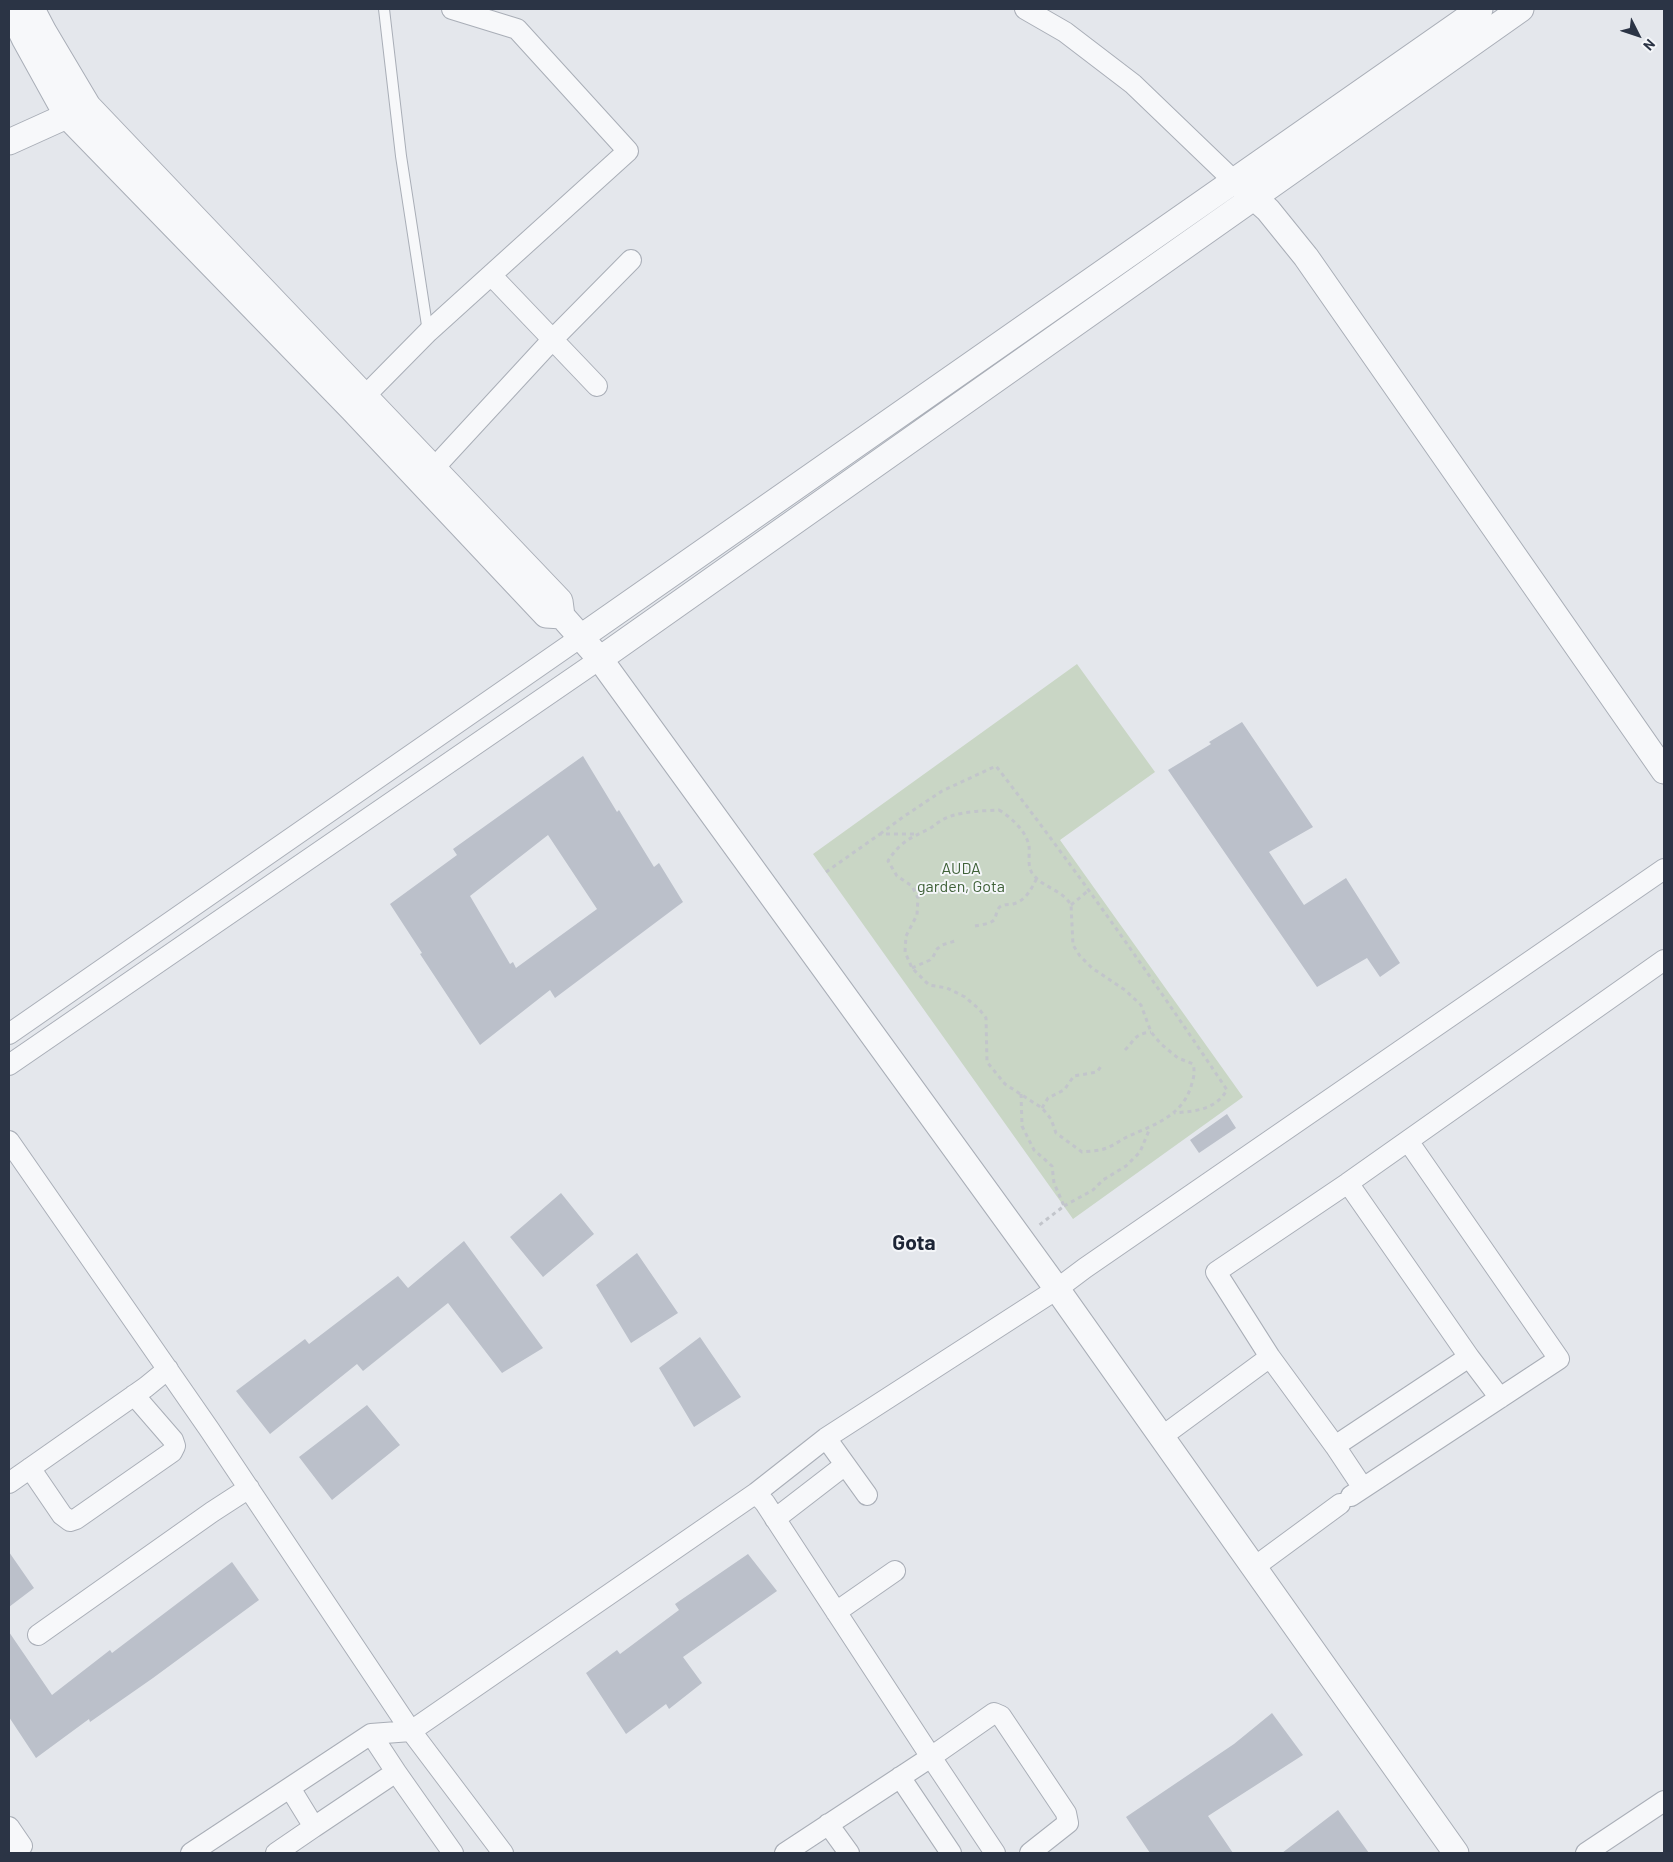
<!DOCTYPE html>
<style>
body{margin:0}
#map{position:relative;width:1673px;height:1862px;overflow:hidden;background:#e4e7ec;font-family:Barlow,sans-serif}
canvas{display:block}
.frame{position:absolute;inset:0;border:10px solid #2b3445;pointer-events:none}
.north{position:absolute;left:1613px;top:10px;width:50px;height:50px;-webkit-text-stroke:4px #f4f6f9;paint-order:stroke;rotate:131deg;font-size:14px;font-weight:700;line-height:20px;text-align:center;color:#2b3445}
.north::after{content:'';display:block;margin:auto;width:18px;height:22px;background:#2b3445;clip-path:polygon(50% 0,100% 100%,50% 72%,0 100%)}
</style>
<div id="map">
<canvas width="1673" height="1862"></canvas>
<div class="frame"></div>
<div class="north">N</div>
</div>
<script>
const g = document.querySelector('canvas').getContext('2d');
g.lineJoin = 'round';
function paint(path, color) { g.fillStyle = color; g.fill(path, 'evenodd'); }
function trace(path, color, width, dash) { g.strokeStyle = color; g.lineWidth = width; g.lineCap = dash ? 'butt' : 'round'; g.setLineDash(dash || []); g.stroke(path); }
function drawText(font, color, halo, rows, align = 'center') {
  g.font = font + ' Barlow,sans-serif'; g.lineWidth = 4; g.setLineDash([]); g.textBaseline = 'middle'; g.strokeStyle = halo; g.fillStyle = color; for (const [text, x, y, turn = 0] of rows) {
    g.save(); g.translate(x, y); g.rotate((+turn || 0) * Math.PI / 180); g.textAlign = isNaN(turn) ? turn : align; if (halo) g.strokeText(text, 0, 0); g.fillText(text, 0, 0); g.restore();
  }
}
const green = new Path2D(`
 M1077,664L1155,772L1060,840L1243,1097L1073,1219L813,854Z`);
const building = new Path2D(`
 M1242,722L1313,827L1269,852L1304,905L1346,878L1400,963L1380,977L1367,958L1317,987L1168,770L1211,744L1209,742Z
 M583,756L617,812L619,810L654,867L659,863L683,902L555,998L550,990L480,1045L420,954L422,953L390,904L457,855L453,849ZM548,835L597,909L516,968L513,962L510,964L470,896Z
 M1227,1114L1236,1128L1199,1153L1190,1140Z
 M561,1193L594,1234L543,1277L510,1237Z
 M464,1241L543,1348L502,1373L448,1303L363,1371L357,1364L270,1434L236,1391L305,1339L309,1344L398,1276L408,1288Z
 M637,1253L678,1313L631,1343L596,1285Z
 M700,1337L741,1397L694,1427L659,1368Z
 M367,1405L400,1445L332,1500L299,1457Z
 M9,1552L34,1588L9,1607Z
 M748,1554L777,1591L683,1657L702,1683L669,1709L666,1704L626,1734L586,1673L617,1650L620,1654L679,1610L675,1604Z
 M232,1562L259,1600L153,1678L90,1722L89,1719L36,1758L9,1717V1632L52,1695L110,1650L112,1653Z
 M1272,1713L1303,1755L1208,1816L1233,1853H1150L1126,1817L1234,1744Z
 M1338,1810L1369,1853H1282Z`);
const path = new Path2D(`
 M999,810C1012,818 1026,831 1029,846C1030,854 1027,865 1032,873C1042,888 1062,889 1071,905L1073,945L1080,956L1092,968L1125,990L1141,1005L1151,1032L1161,1044L1178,1058L1193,1064C1195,1071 1194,1077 1192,1083C1184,1115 1156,1124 1129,1136C1122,1139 1116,1144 1109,1147C1101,1151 1091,1151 1082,1152L1056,1133L1051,1119L1042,1108L1005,1084L987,1062L986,1018L979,1009L965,997L947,988L929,985L912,968L905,952L906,936L917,915L918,898L912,886L897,876L888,861C900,842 910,838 929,829C934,826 938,822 942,820C958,811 981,811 999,810Z
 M880,834L903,817L942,791L996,766C1077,871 1153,979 1227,1090C1215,1110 1196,1111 1174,1113
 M826,872L880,834H914
 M1071,905L1089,890
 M975,926C980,925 990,924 994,920C997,915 996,909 1001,906C1005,904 1009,905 1013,904C1026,901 1031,889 1037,878
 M912,968L930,960L933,957L937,949L942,945L955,941
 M1125,1050C1135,1040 1134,1034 1151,1032
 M1021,1094L1022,1126L1034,1150L1052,1166L1054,1183L1064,1206L1038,1226
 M1042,1108L1048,1098L1064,1090L1074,1076L1097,1072L1102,1065
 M1064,1206L1093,1190L1103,1180L1126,1166L1140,1152L1150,1128`);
const service = new Path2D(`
 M384,9L401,156L428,332`);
const minor = new Path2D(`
 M1025,9L1065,32L1133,84L1234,181
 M491,275L597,386
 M355,406L428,332L628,151L517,29L452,9
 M434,468L552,340L631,260
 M9,1034L581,637
 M9,1065L600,659
 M9,1141L209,1429L411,1731L503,1853
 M1348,1183L1664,960
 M1469,1357L1500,1398
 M826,1438L867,1495
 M1160,1438L1270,1357L1216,1272L1348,1183L1469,1357L1335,1446L1270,1357
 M1335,1446L1363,1488
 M30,1468L62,1515L70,1521L76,1519L172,1452L175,1446L173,1440L134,1395
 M9,1483L146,1387L168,1369
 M756,1493L765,1503L931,1757L785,1853
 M1351,1496L1559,1359L1408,1141
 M775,1519L845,1465
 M1253,1568L1340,1504
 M836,1612L895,1571
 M38,1635L212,1512L249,1488
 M371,1734L396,1772
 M900,1777L951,1853
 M828,1824L849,1853
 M9,1827L22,1846L11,1853
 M314,1827L396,1772L453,1853
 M191,1853L371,1734L411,1731L756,1493L826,1438L1057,1289L1085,1268L1664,869
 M276,1853L314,1827L290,1788
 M995,1853L931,1757L994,1713L1001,1716L1066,1813L1068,1823L1030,1853
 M1586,1853L1664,1801`);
const tertiary = new Path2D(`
 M10,9L25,40L67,116L352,409L546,615L562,616
 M32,9L44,32L88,106L560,601L562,616L600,659L1057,1289L1456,1853
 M9,142L82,109
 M1241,186L1268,210L1306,257L1664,771
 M581,637L1480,9
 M600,659L1521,9`);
const parkNames = [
 ["AUDA",961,869],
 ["garden, Gota",961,887]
];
const districtNames = [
 ["Gota",914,1243]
];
paint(green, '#c9d6c5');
paint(building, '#bbc0ca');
trace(service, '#a9aeb7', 12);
trace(minor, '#a9aeb7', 22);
trace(tertiary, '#a9aeb7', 27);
trace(path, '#c2c5cb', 3, [4, 4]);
trace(service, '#f7f8fa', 10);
trace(minor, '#f7f8fa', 20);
trace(tertiary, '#f7f8fa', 25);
drawText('16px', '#3f6138', '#f4f6f9', parkNames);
drawText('bold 21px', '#1d2536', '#f4f6f9', districtNames);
</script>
